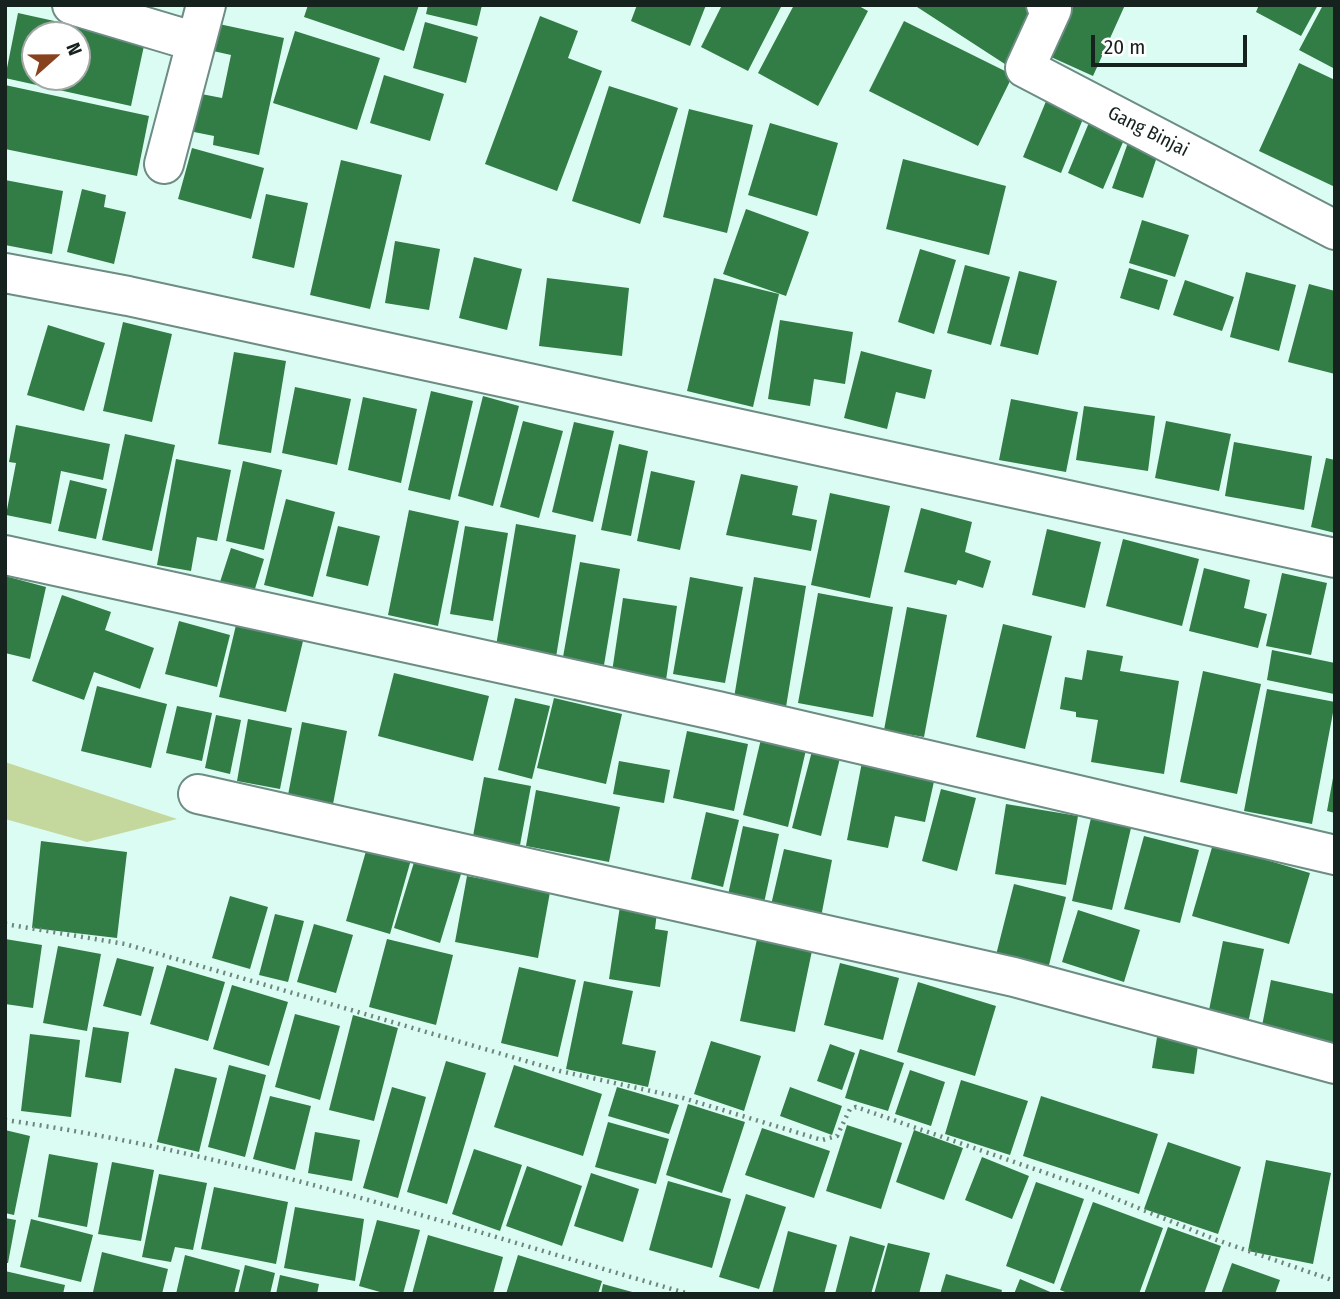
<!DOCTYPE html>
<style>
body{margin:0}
#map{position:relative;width:1340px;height:1299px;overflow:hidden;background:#dbfcf2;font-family:"Fira Sans Condensed",sans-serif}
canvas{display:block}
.frame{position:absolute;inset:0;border:7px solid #15221e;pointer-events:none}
.north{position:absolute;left:21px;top:21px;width:70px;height:70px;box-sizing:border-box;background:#fff;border:2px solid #a1a7a5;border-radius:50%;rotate:69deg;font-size:19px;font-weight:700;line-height:28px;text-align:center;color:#15221e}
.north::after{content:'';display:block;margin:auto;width:24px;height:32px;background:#89421e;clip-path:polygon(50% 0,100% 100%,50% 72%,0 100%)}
.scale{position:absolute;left:1091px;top:35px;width:156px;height:32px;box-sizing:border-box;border:4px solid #15221e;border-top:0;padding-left:9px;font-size:21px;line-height:24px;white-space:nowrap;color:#15221e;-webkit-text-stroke:5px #fff;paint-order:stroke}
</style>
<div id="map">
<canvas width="1340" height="1299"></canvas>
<div class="frame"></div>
<div class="north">N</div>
<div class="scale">20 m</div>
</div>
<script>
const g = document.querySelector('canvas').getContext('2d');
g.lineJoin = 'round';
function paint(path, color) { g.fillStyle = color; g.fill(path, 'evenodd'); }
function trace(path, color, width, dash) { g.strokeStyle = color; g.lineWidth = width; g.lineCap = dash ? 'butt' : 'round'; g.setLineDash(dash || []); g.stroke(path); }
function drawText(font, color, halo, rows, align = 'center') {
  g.font = font + ' "Fira Sans Condensed",sans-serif'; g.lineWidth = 6; g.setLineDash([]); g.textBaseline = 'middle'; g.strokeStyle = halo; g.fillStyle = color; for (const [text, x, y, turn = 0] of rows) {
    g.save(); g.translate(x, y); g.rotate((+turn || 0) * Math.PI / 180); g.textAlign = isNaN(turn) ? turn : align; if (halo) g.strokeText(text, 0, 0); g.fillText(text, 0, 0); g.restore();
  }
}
const green = new Path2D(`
 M5,762L177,819L87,842L5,819Z`);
const building = new Path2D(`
 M308,5H419L404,51L304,17Z
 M428,5H482L477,26L426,14Z
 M637,5H706L690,46L631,21Z
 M722,5H782L748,71L701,47Z
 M794,5H857L868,11L818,106L758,73Z
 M914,5H1027L1044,16L1011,68Z
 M1074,5H1125L1093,76L1051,57Z
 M1259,5H1318L1301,36L1256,12Z
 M1323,5H1335V69L1299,50Z
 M18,13L145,41L131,106L5,78ZM35,35H77V77H35Z
 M540,16L578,31L568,58L602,71L557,191L485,164Z
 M904,21L1013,75L978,146L869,91Z
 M425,22L478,37L466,83L413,68Z
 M219,24L284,38L259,155L213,145L214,136L184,130L191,92L222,98L231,55L213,51Z
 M295,31L380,58L357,130L273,103Z
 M1299,63L1335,80V187L1259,151Z
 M384,75L444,94L430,141L370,123Z
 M5,85L149,116L137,176L5,149Z
 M609,86L678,108L640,224L572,201Z
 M1049,94L1087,109L1061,173L1023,157Z
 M689,109L753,125L727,233L663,217Z
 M1093,113L1129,128L1103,189L1068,173Z
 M770,123L838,143L817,216L748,195Z
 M1131,134L1161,145L1143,198L1112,188Z
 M192,148L264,168L251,219L178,199Z
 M903,159L1006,186L989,255L886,229Z
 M341,160L402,175L370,309L310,295Z
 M5,180L63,191L52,254L5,245Z
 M82,189L106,195L104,207L126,212L114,264L67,252Z
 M266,194L308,203L294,268L252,258Z
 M746,209L809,232L786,296L723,274Z
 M1142,220L1189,235L1175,277L1129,263Z
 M395,241L440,249L429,310L385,303Z
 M920,249L956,260L934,334L898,322Z
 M474,257L522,269L507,330L459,318Z
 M965,265L1010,277L991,345L947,333Z
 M1129,268L1168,280L1159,310L1120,298Z
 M1019,271L1057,281L1038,355L1000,346Z
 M1246,272L1296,285L1279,351L1230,337Z
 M547,278L629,288L622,356L539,346Z
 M714,278L779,294L753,407L687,391Z
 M1185,280L1234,297L1222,331L1173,315Z
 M1309,284L1335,291V374L1288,362Z
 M780,320L853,332L845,384L814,379L810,406L768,399Z
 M123,322L172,334L152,422L103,411Z
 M48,325L105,343L84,411L27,395Z
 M861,351L932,370L925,399L896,392L887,429L844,418Z
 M234,352L286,361L271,453L218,444Z
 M295,387L351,399L337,465L282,453Z
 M431,391L473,401L450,500L408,490Z
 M483,396L519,406L493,506L458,496Z
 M363,397L417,409L401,483L348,470Z
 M1011,399L1078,412L1066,472L999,460Z
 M1084,406L1155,416L1148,471L1076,460Z
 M523,421L563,431L539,518L500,507Z
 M1166,421L1231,434L1219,491L1155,478Z
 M574,422L614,431L593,522L552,512Z
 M16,425L110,444L103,480L61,471L51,524L6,515L16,463L9,462Z
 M125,434L175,445L152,551L102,540Z
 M1234,442L1312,456L1304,510L1225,496Z
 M619,444L648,451L631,536L601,530Z
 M1326,458L1335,460V533L1311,527Z
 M176,459L231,470L217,541L197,537L191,571L157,565Z
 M243,461L282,470L264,550L226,541Z
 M651,471L695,481L680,550L637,541Z
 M741,474L798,486L792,515L817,520L811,551L726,535Z
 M70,480L107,489L96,539L58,531Z
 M830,493L890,506L870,598L811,585Z
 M286,499L335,512L313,597L264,585Z
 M921,508L972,522L965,552L991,561L983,588L958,580L956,585L904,572Z
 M409,510L459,521L438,626L388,615Z
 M516,524L576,535L556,657L496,646Z
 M338,526L380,536L368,586L326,576Z
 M465,526L508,533L493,621L450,614Z
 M1047,529L1101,542L1085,608L1032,595Z
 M1123,539L1199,559L1182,626L1106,606Z
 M231,548L264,559L254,592L220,582Z
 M580,562L620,569L604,665L563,657Z
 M1204,568L1250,580L1244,608L1267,614L1258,648L1189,631Z
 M1282,573L1327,583L1311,655L1266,646Z
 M5,576L46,587L30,659L5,653Z
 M690,577L743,587L725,683L673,674Z
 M754,577L806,586L785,713L733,704Z
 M818,593L893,607L873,717L798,703Z
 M62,595L111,612L105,630L154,648L140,689L94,672L84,700L32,681Z
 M623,598L677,606L666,680L612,672Z
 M907,607L947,615L924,737L884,730Z
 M179,621L230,635L217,687L165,674Z
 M1003,624L1052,636L1025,749L976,737Z
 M236,625L303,641L286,712L219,697Z
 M1087,650L1123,656L1120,671L1179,681L1164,774L1091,762L1098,720L1076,717V712L1060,709L1065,677L1082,680Z
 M1272,650L1335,663L1334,694L1267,680Z
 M1203,671L1261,684L1237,794L1180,782Z
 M394,673L489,696L473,761L378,736Z
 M97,686L167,704L151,768L81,751Z
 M1267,689L1335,702L1312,824L1244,811Z
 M515,698L550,706L532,779L498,770Z
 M554,698L622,714L606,784L537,768Z
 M177,706L212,713L202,761L166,753Z
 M216,715L241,720L230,774L205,768Z
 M248,719L292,728L280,789L237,781Z
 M302,722L347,731L333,804L288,795Z
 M687,731L748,744L734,811L673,798Z
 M761,739L806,750L788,827L743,815Z
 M812,751L840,758L821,836L792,828Z
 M619,761L670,770L664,803L613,794Z
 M862,762L935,777L925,822L895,816L888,848L847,840Z
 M484,777L531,786L520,845L473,836Z
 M1333,778H1335V813L1327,811Z
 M941,789L976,798L957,871L922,861Z
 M536,790L620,807L609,862L526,846Z
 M1006,804L1078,816L1066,885L995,874Z
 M706,812L739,820L723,887L691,879Z
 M1091,818L1131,828L1112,910L1072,901Z
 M743,826L779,834L764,903L728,895Z
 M1144,836L1199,850L1180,923L1124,909Z
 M370,837L414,849L390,934L346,921Z
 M41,841L127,852L117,938L32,928Z
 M1213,844L1310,873L1289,944L1192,916Z
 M784,849L832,860L821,917L771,905Z
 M415,859L461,874L440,943L394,928Z
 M467,876L550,892L538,958L455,942Z
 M1014,884L1066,897L1047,973L995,959Z
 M230,896L268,907L250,969L212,958Z
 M620,906L657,912L655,929L668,931L660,987L609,979Z
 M1078,910L1140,930L1124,982L1062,962Z
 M275,914L304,921L288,982L259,975Z
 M314,924L353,935L336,993L297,982Z
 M758,934L813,946L795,1032L740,1021Z
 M5,939L42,945L33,1008L5,1004Z
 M387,939L453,955L436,1025L369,1007Z
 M1223,941L1264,949L1248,1023L1208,1015Z
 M58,946L101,954L87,1031L43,1023Z
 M117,958L154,967L141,1016L103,1006Z
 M840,963L899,978L883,1040L824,1025Z
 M167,965L225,982L208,1041L150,1024Z
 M519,967L576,980L558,1057L501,1043Z
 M1271,980L1335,994V1053L1260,1036Z
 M584,981L633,991L622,1044L656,1051L648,1087L566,1069Z
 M918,982L996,1006L975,1076L897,1052Z
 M232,985L288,1002L269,1066L213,1049Z
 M295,1014L340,1026L320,1100L275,1087Z
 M353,1015L398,1028L374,1121L329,1110Z
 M1159,1025L1200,1031L1194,1074L1152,1068Z
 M93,1027L129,1032L121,1083L85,1077Z
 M30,1034L80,1040L71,1117L21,1111Z
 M711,1041L761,1056L744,1111L694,1094Z
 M830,1044L855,1053L842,1090L817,1081Z
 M860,1049L904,1063L888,1111L845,1098Z
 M446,1061L486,1073L447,1204L407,1192Z
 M229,1065L266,1075L245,1157L208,1147Z
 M514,1065L602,1094L583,1156L494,1127Z
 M175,1068L217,1078L199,1152L157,1142Z
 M910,1070L945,1082L931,1126L895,1114Z
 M961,1080L1028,1101L1010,1155L945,1134Z
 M392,1087L426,1097L398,1198L363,1188Z
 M617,1087L679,1105L669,1134L608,1116Z
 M790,1087L842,1106L832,1135L780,1116Z
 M270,1096L311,1106L295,1170L253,1159Z
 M1041,1096L1158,1134L1139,1194L1023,1156Z
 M688,1104L745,1122L722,1193L666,1175Z
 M608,1122L669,1139L656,1184L595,1167Z
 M847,1125L902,1143L881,1209L826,1191Z
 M762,1128L830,1151L814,1198L745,1175Z
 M5,1130L30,1136L14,1215L5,1213Z
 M914,1130L963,1148L944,1200L896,1182Z
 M315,1132L360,1140L352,1181L308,1173Z
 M1168,1142L1241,1167L1218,1234L1144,1209Z
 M474,1149L522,1165L500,1231L452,1214Z
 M49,1154L98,1163L87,1227L38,1217Z
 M982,1157L1029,1176L1012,1219L965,1200Z
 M1266,1160L1331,1173L1313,1264L1248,1251Z
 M112,1162L154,1170L141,1241L98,1234Z
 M527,1166L582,1186L562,1246L506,1226Z
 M591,1173L639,1189L623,1242L574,1226Z
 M159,1174L207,1183L193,1250L175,1247L171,1262L142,1257Z
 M668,1181L731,1199L712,1268L649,1250Z
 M1036,1182L1084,1199L1054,1284L1006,1266Z
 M214,1187L288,1202L276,1264L201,1249Z
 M746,1194L786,1207L759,1289L719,1277Z
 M1093,1202L1163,1228L1139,1294H1070L1060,1290Z
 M295,1207L364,1219L355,1281L284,1268Z
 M5,1218L16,1220L8,1263H5Z
 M31,1219L93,1235L81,1282L20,1267Z
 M377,1220L420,1230L403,1294H387L359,1286Z
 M1168,1227L1221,1246L1204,1294H1144Z
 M788,1231L837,1245L824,1294H772Z
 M428,1235L503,1257L493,1294H412Z
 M850,1236L885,1246L871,1294H835Z
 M888,1243L930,1253L919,1294H874Z
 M102,1252L168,1269L162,1294L93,1292Z
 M185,1255L240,1270L234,1294H176Z
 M518,1255L602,1281L598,1294H506Z
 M1232,1263L1280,1280L1275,1294H1221Z
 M245,1265L275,1273L270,1294H238Z
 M5,1271L65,1285L63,1294H5Z
 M946,1274L1002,1290L1001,1294H940Z
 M280,1275L319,1284L317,1294H276Z
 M1020,1279L1055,1294H1014Z
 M603,1284L636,1293L635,1294H601Z`);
const path = new Path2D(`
 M5,924L125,944L560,1071L683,1098L822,1140L837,1136L850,1109L856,1107L1092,1189L1214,1239L1335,1281
 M5,1120C238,1153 464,1229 689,1294`);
const minor = new Path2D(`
 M72,5L196,42
 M1046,5L1052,9L1025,68L1335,230
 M164,164L206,5
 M5,273L128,296L1335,558
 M5,555L718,711L1335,855
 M198,794L1014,977L1335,1064`);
const streetNames = [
 ["Gang Binjai",1148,132,27]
];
paint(green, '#c4d89e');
paint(building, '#327c46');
trace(minor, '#6d8c83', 42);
trace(path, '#6f857e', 4.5, [2, 5]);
trace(minor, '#fff', 38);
drawText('19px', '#15221e', '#fff', streetNames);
</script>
